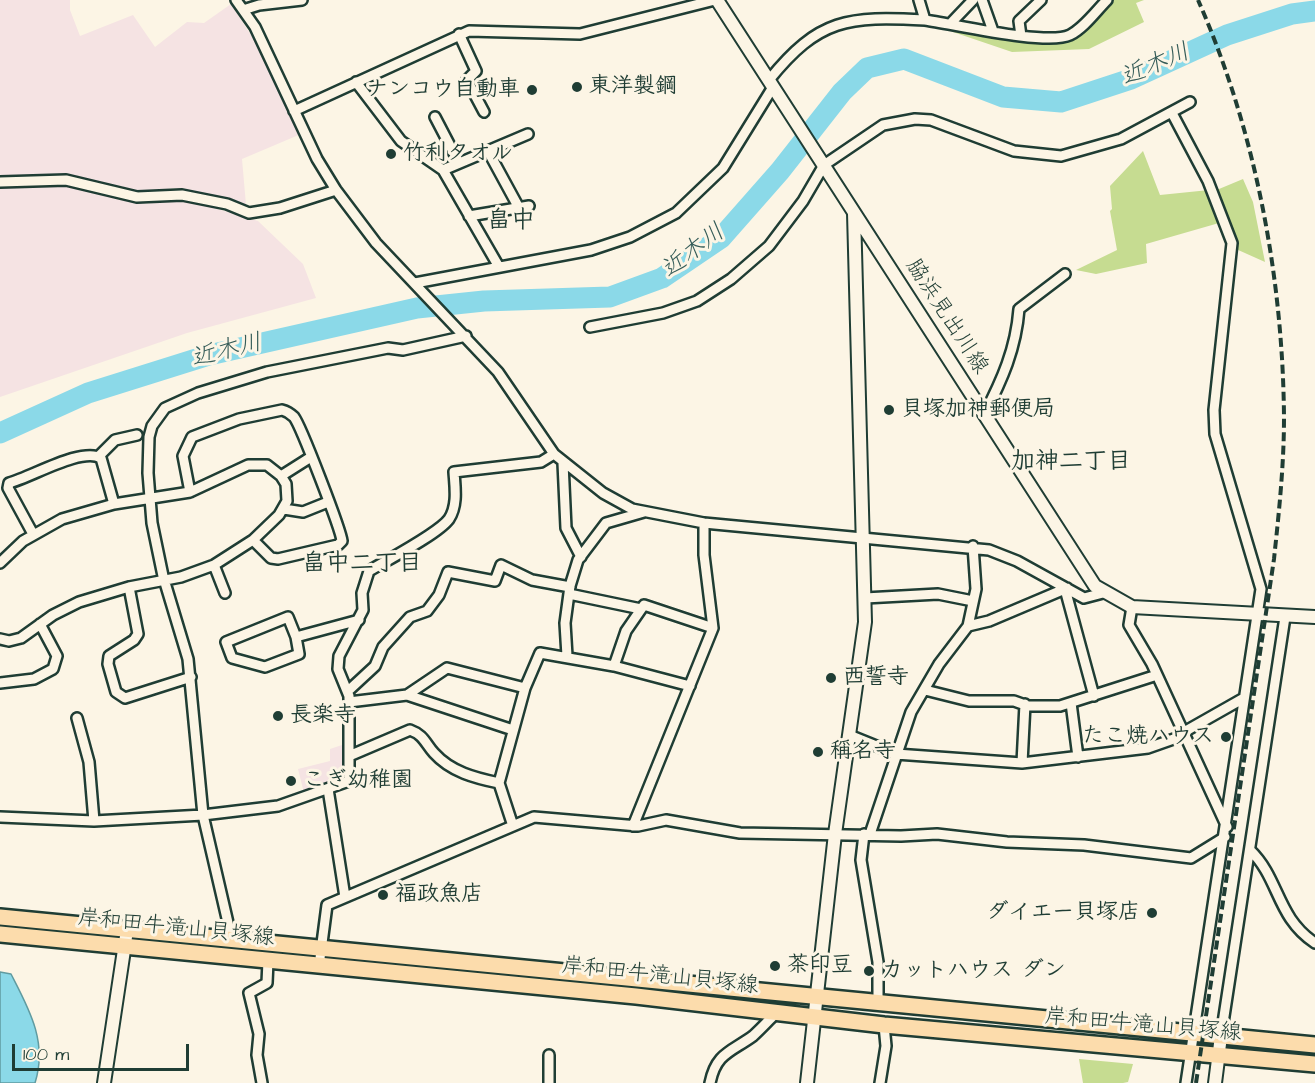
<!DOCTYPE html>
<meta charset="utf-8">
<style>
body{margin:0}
#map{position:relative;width:1315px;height:1083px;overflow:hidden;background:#fcf5e5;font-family:"Architects Daughter",sans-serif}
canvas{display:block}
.scale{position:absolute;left:12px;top:1044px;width:177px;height:27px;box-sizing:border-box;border:3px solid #1f3d34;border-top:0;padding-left:8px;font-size:18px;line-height:21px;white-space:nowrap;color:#1f3d34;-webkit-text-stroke:4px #fcf5e5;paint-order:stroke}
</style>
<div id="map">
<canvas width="1315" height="1083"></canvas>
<div class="scale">100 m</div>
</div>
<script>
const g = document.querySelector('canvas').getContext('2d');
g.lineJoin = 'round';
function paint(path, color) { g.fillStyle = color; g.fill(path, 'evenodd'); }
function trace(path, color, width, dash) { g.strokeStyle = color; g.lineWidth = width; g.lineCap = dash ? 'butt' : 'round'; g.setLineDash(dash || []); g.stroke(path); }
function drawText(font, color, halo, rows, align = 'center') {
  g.font = font + ' "Architects Daughter","Klee One",sans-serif'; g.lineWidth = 6; g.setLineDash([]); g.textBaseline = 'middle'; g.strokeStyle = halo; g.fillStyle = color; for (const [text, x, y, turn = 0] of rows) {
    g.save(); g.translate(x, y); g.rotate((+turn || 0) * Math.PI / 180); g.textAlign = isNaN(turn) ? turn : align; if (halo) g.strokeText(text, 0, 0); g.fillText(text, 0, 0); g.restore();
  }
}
const built = new Path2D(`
 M0,0H70V10L80,36L133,15L155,47L187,22L204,23L231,4L263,54L301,134L242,159L246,205L174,188L143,193L0,178Z
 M61,185L147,204L174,199L204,205L258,221L303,264L316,298L187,333L0,397V186Z
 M345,744V779L304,793L298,769L330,761V749Z`);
const green = new Path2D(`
 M1112,0H1144L1136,3L1144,22L1089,49L1012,52L953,32L951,25L1061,40L1088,24Z
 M1143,151L1160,195L1219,189L1243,179L1253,202L1265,262L1227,245L1219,223L1146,244L1147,263L1096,274L1076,270L1117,250L1110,211L1112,209L1110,186Z
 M1079,1059L1133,1064L1128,1082L1123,1083H1083Z`);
const water = new Path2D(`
 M0,972L11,974C29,1009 48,1042 35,1083H0Z`);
const river = new Path2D(`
 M0,433L88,393L209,355L417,308L484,301L610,297L662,278L721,238L780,171L842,92L867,68L904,59L1003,97L1061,102L1131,79L1227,35L1292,14L1315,11`);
const minor = new Path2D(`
 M236,0L255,27L317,159L336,190L376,243L498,372L554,454L603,493L632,509L704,523L989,550L1017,561L1084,598L1103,593
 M919,0L925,20C954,24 1047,46 1070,35C1084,28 1096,11 1107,0
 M982,0L993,31
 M243,10L259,5L302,0
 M951,23L973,0
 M459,34L476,71L467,80L484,112
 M1021,36L1019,21L1041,0
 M769,80C819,18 848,16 925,20
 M356,82L401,141L443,170L499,267
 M294,111L469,31L580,34L715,0
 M1172,113L1208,181L1232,243L1214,410L1215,434L1261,589L1186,1083
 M435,117L459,163
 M488,151L519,208
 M443,170L528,134
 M0,182L66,180L137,197L182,195L227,204L249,213L280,208L336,190
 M469,216L529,206
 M415,283L591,250L630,237L676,213L723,168L773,87
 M590,327L663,313L697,301L731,279L769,246L803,201L824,165L883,125L915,119L931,120L1014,151L1061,156L1121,139L1190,102
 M984,415C1002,380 1016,349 1019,309L1065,274
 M99,456L115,440L137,435
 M563,463L566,528L581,557
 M281,476L311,457
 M190,492L183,456L192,437L239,419L282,410C286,411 291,414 294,417C301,426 341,530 342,541L338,545L278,559L271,558L253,540
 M284,509L303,512L328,502
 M33,534L8,488L9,483C32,477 81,447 101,458L114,504
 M0,563L23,541L62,519L114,504L190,492L248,465H267L281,476L286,484L287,501L279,515L253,540L214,565L181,577L129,587L79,602L53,615L21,638L9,641L0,639
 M214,565L225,593
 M129,587L138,634L134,640L109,656L108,664L116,692L125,698L191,677
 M1065,589L1094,696
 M569,594L641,609
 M865,598L938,594L973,601
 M1132,607L1129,625L1152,664L1227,827
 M968,626L989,621L1067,588
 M296,637L299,654L265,667L232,658L226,642L288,617L296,637L359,620
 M567,656L565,623L570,586L578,560L606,523L644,512
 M614,666L626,631L644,605L713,628
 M0,683L34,679L53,669L57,656L40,624
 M925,690L969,701H1014L1028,706H1060L1157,675
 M348,691L375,666L383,647L410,617L427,611L439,595L448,572L495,581L501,565L532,580L570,587
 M407,695L513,730
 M349,702L407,695L447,668L525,688
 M1071,703L1078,757
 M77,718L89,762L94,821
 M1184,732L1244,698
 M849,735L896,754L1022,763L1148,748L1185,735
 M349,756L410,730C424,735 425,743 434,753C451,772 475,778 499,783
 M1022,763L1025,704
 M328,789L345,897
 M0,817L94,821L203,815L278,806L349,781V696L338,669L339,656L363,610L362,593L369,571C387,560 438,534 449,519C458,505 455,487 454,472L541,462L554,454
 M513,826L499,783L525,688L540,653L614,666L690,686
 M633,826L713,628L704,555V523
 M864,834L861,860L878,962V1002
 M870,834L911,712L939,664L968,626L976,589L973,546
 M1250,850C1280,879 1276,917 1315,943
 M232,940L203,815L188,659L163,576L152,523L148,473L149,437L152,426L165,408L198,393L267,372L388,348L403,350L466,336
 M319,966L327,905L534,817L638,826L666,820L740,833L901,836L937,834L1007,842L1084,845L1191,858L1225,837
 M1221,1036L1285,617
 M549,1055V1083
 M262,1083L257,1055L259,1034L249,993L267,983L268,961
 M710,1083C716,1053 731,1052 753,1036C761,1029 769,1020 777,1012
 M880,1083L886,1046L884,1025`);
const tertiary = new Path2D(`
 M717,0L1095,586L1132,607L1315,617
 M104,1083L127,930
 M807,1083L835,834L865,622L854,213
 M1215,1083L1221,1036`);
const primary = new Path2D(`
 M0,917L1315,1045
 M0,934L636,996L884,1025L1315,1064`);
const rail = new Path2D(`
 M1196,1083L1274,559C1279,512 1284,465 1284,418C1283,277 1255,129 1198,0`);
const markers = [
 [577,87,6,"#1f3d34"],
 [532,90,6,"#1f3d34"],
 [391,154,6,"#1f3d34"],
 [889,410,6,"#1f3d34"],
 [831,678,6,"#1f3d34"],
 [278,716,6,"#1f3d34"],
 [1226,737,6,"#1f3d34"],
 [818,752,6,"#1f3d34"],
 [291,781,6,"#1f3d34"],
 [383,895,6,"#1f3d34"],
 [1152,913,6,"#1f3d34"],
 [775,966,6,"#1f3d34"],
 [869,971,6,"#1f3d34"]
];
const poiNames = [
 ["東洋製鋼",589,87],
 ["ナンコウ自動車",520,90,"right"],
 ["竹利タオル",403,154],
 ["貝塚加神郵便局",901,410],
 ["西誓寺",843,678],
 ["長楽寺",290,716],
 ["たこ焼ハウス",1214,737,"right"],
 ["稱名寺",830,752],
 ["こぎ幼稚園",303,781],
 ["福政魚店",395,895],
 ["ダイエー貝塚店",1140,913,"right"],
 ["茶印豆",787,966],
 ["カットハウス ダン",881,971]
];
const streetNames = [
 ["脇浜見出川線",946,317,57],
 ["岸和田牛滝山貝塚線",176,929,6],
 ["岸和田牛滝山貝塚線",660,977,6],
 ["岸和田牛滝山貝塚線",1143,1026,5]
];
const waterNames = [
 ["近木川",1156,66,-23],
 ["近木川",694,252,-37],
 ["近木川",227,352,-14]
];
const neighbourhoodNames = [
 ["畠中",511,222],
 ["加神二丁目",1071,463],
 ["畠中二丁目",362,565]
];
paint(built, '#f5e3e3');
paint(green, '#c6dc91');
paint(water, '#8bd9e8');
trace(water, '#609ba0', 1.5);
trace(river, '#8bd9e8', 21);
trace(minor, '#1f3d34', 14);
trace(tertiary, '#1f3d34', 16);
trace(primary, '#1f3d34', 20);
trace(minor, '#fcf5e5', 9);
trace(tertiary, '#fcf5e5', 12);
trace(primary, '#fcdcac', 15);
trace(rail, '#1f3d34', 4, [9, 4.5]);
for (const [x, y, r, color] of markers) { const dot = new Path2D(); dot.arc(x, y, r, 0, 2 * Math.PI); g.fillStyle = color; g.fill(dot); trace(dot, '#fcf5e5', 2); }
drawText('bold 22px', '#1f3d34', '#fcf5e5', poiNames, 'left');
drawText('22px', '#1f3d34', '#fcf5e5', streetNames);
drawText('italic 24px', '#355c58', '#fcf5e5', waterNames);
drawText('bold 24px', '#1f3d34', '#fcf5e5', neighbourhoodNames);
</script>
